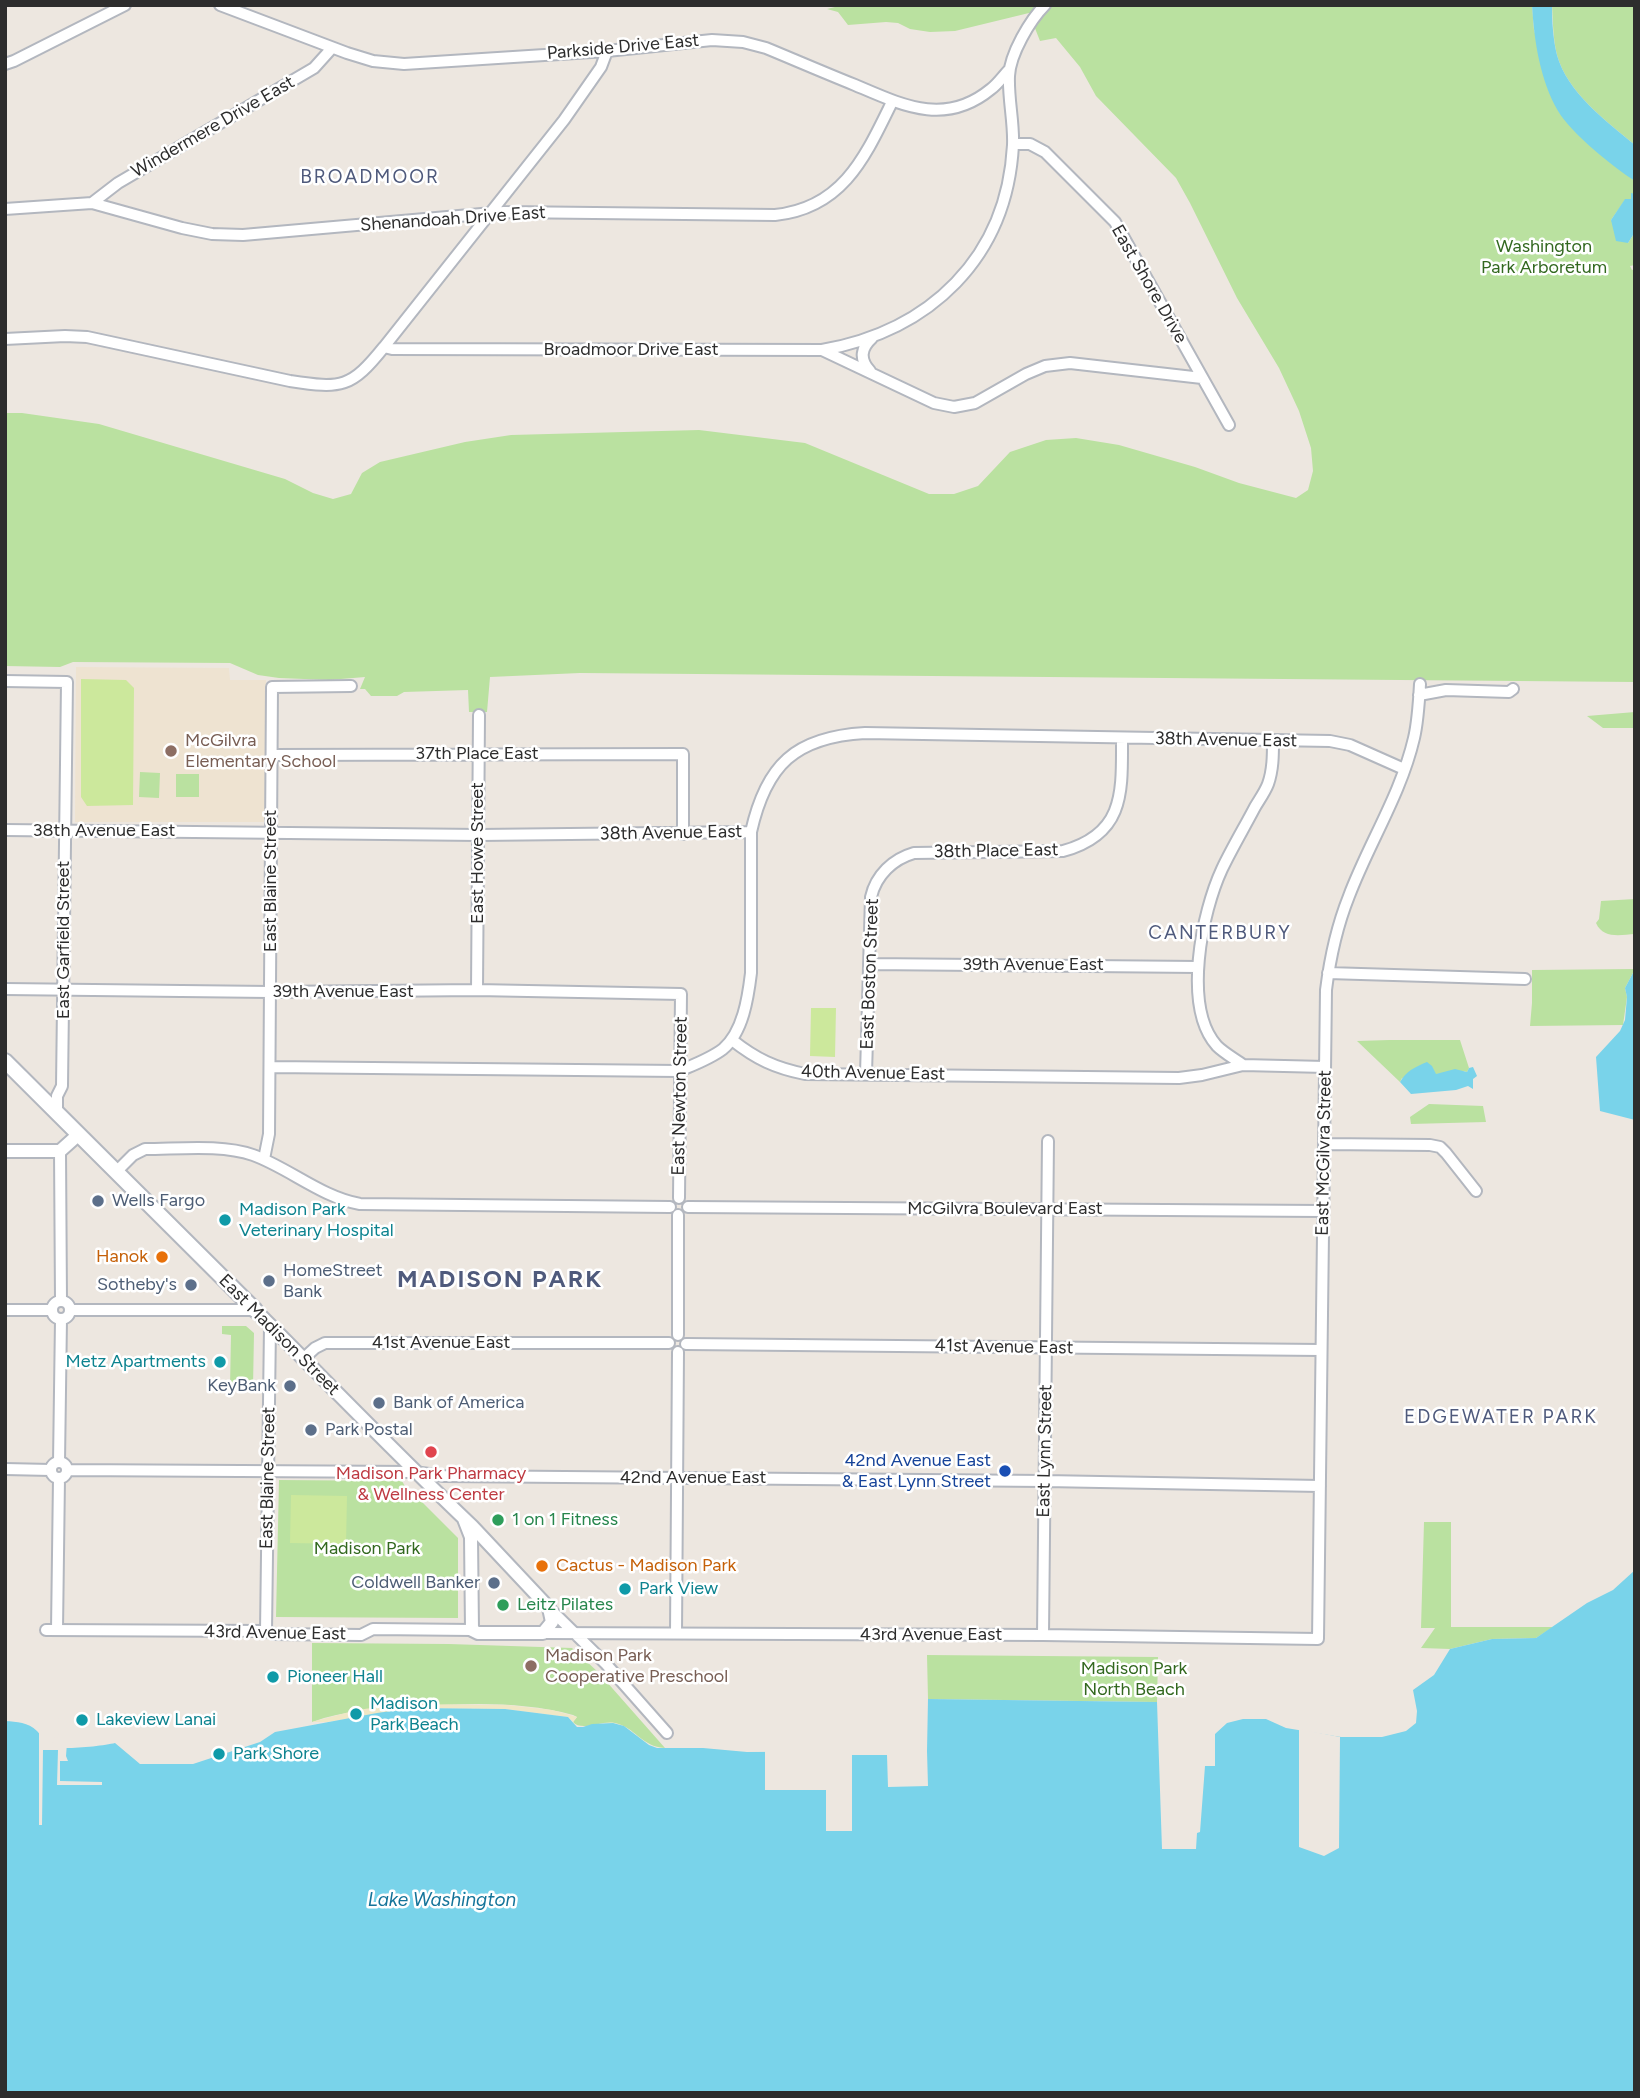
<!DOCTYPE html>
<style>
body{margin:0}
#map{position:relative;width:1640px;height:2098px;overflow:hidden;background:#ede7e0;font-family:Figtree,sans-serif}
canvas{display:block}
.frame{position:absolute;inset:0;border:7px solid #2d2d2d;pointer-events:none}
</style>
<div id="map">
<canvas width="1640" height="2098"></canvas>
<div class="frame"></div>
</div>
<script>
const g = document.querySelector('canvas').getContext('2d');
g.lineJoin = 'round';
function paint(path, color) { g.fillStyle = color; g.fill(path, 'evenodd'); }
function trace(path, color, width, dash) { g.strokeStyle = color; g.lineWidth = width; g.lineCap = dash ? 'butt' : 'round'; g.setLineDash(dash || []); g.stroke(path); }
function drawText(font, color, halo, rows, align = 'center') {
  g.font = font + ' Figtree,sans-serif'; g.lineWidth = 5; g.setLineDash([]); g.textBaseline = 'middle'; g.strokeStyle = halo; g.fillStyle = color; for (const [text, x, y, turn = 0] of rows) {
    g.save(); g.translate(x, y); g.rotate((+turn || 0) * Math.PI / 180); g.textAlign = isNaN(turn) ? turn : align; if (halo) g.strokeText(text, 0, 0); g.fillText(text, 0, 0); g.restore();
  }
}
const education = new Path2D(`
 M76,667L229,668L230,680H266L265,822H75Z`);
const green = new Path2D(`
 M837,5H1532L1534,30L1559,112L1583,139L1635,181V194H1631L1632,199L1625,200L1611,220L1628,243L1635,232V265L1630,266L1632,270L1635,269V682L580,673L490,677L487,712H469L468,690L404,692L397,696H371L365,689H360L365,677L329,680L279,678L258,675L230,663L73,662L60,667L5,666V413H22L99,424L285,479L313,493L333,499L351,494L362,473L380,462L465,442L511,435L699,430L805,443L929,494H954L978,486L1010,452L1046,440L1076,438L1119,445L1195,467L1239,483L1296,498L1308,490L1313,471L1311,448L1299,411L1279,368L1237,298L1190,203L1176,178L1096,96L1080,67L1056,38L1040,41L1029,13L955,31L930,32L910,29L898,23L886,22L848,25L838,12L827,9L839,6Z
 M1552,5H1635V145C1606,121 1567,92 1557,55C1553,39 1553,22 1552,5Z
 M1635,712V728H1603L1587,716Z
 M140,772L160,773L159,798L139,797Z
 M176,774H199V797H176Z
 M1635,899V934C1620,935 1603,939 1596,923L1599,919L1601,901Z
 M1635,969L1625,988L1627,997L1623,1025L1530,1026L1532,1003V970Z
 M1389,1040H1460L1469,1068L1467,1072L1463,1071L1402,1078L1400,1082L1357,1041Z
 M1429,1104L1483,1106L1486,1122L1411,1124L1410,1117Z
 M222,1326H246L254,1333L253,1387H230L231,1335L222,1334Z
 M279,1480L402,1481L407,1490L413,1493L458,1538V1618L276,1617Z
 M1424,1522H1451V1627H1553L1536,1638L1492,1639L1450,1649L1421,1648L1435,1628H1421Z
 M312,1643L449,1644L572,1648L598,1672L665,1748C642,1747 635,1727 615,1723C601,1720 582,1732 573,1722L577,1717L573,1715C521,1701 466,1703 412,1707C378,1709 344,1710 312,1722Z
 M927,1655L1158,1657L1157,1702L928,1699Z`);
const sand = new Path2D(`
 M401,1704L507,1705L552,1710L577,1717L573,1722L568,1717L561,1716L505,1709L413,1708L327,1722H312L357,1710Z`);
const pitch = new Path2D(`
 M81,679L126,680L134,688L133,805L87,806L81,797Z
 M811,1008H836L835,1057L810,1056Z
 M291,1495L347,1496L346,1544L290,1543Z`);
const water = new Path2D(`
 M1532,5H1552C1552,21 1553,39 1557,55C1567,92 1606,121 1635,145V181C1612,166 1572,134 1558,111C1540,80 1534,40 1532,5Z
 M1631,193L1635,194V232L1628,243L1616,241L1611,220L1625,199H1631Z
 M1635,969V1120L1600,1111L1596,1057L1620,1031L1625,1020L1627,997L1625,988Z
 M1427,1062L1432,1066L1436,1074L1455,1069L1467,1072L1469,1068L1473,1067L1477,1076L1473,1079V1089L1468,1086L1456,1090L1411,1094L1400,1082C1406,1071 1415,1067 1427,1062Z
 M1635,1570V2093H5V1721C17,1722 28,1722 37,1731C42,1736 45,1744 53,1747C64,1750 103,1746 115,1743L140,1764H193L260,1742L275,1732L377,1713L413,1708L505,1709L568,1717L577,1727H583L592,1724L613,1723L624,1726L649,1745L657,1748H703L747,1752L927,1751L928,1699L1157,1702L1162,1849H1196L1197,1833L1200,1832L1205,1766H1215V1734L1227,1723L1243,1719H1266L1286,1728L1341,1737H1382L1406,1731L1416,1723L1417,1711L1413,1690L1434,1675L1450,1649L1492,1639L1536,1638L1587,1603L1613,1590Z`);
const pier = new Path2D(`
 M45,1713H56L59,1716L58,1737L47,1739L54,1743H67L66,1756L68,1761H60V1781L102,1782V1785H57L58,1750H43L42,1825H39V1728L42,1732V1716Z
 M1299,1729L1340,1737L1339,1848L1324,1856L1299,1847Z
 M765,1751H927L928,1786L888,1787L887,1755H852V1831H826V1790H765Z`);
const minor = new Path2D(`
 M220,5L347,53L373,61L404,64L607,51L712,40L743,42L766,48C795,60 825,73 855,85C902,105 945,127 991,89C998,84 1003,76 1009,70
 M5,64L14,61L125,5
 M1013,144H1030L1045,152L1115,222L1229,425
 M92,203L118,183L314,68L332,48
 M5,209L92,203L182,228L212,234L243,235L504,212L775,215C843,208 865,157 892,102
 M5,339L65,336L87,337L290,381C342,389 351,388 384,347L392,349L822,350C930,331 1007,258 1013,145C1014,122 1008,99 1009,76C1010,54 1030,20 1045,5
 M384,347L564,120L601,67L607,51
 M822,350L934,403L954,407L975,403L1026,374L1045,366L1070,363L1202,378
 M870,371C859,359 861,348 872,338
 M5,681L67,682L62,1086L57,1096V1112
 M1419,695L1446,690L1509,692L1513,689
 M272,755L683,754V834
 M5,830L479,835L751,832C766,765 795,737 865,733L1330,741L1350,745L1404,769
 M869,964L1198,967
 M1328,973L1525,979
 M5,989L270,992L477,990L681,994L679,1198
 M477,990L479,715
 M732,1040C756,1059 775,1068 805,1074L1179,1078L1202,1075L1243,1065L1325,1067
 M1243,1065C1235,1059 1224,1053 1217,1046C1182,1007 1202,912 1222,869C1232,848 1244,828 1255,807C1259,800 1265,792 1268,784C1273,770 1273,755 1273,741
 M270,1067L679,1071C693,1065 710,1059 723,1049C743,1032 748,998 751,973V832
 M866,1074L871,897C876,875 893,859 914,853L1063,851C1125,834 1122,792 1122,739
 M1324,1144L1430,1145L1440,1147L1446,1153L1476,1191
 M60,1151L61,1301
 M264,1159L269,1134L272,687L351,686
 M117,1171L133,1155L145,1149C178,1149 222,1144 253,1155C289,1168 321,1197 360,1204L670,1207
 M688,1207L1323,1211
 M52 1310a9 9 0 1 1 18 0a9 9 0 1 1-18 0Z
 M5,1310H52
 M70,1310H255
 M678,1335V1215
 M686,1344L1321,1350
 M303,1359L315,1348L325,1343H669
 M51 1470a8 8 0 1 1 16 0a8 8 0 1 1-16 0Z
 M59,1462L61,1319
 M5,1469L51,1470
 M67,1470L414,1472L444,1476L1045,1481L1320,1486
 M549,1608L606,1664L667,1733
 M46,1630L266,1631L274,1634L361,1635L373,1629L472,1630
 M57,1630L59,1478
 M266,1631L270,1326
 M543,1633L1043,1635L1318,1639L1326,990C1330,958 1337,926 1349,896C1369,843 1401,794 1414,738C1418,721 1419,702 1420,684
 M676,1633L678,1352
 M1043,1635L1048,1141`);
const tertiary = new Path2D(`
 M5,1151H60L79,1134
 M255,1310C327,1382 398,1456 472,1526L549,1608L552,1622L543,1633H478L472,1630L471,1537L464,1519`);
const secondary = new Path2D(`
 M5,1061L255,1310`);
const markers = [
 [171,751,7,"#8d6e63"],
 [98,1201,7,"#5c6f8a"],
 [225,1220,7,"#0f9aa8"],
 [162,1257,7,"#e8710a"],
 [269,1281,7,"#5c6f8a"],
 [191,1285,7,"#5c6f8a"],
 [220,1362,7,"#0f9aa8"],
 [290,1386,7,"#5c6f8a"],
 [379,1403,7,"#5c6f8a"],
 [311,1430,7,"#5c6f8a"],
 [431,1452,7,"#e0444e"],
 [1005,1471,7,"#1a4fb4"],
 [498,1520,7,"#2e9e5b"],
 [542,1566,7,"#e8710a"],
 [494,1583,7,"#5c6f8a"],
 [625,1589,7,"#0f9aa8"],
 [503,1605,7,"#2e9e5b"],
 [531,1666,7,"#8d6e63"],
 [273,1677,7,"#0f9aa8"],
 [356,1714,7,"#0f9aa8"],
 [82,1720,7,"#0f9aa8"],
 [219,1754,7,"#0f9aa8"]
];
const streetNames = [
 ["Parkside Drive East",623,47,-5],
 ["Windermere Drive East",213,127,-30],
 ["Shenandoah Drive East",453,219,-4],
 ["East Shore Drive",1149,284,60],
 ["Broadmoor Drive East",631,350],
 ["38th Avenue East",1226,740,1],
 ["37th Place East",477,754],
 ["38th Avenue East",104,831],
 ["38th Avenue East",671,833,-1],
 ["38th Place East",996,851,-1],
 ["East Howe Street",478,853,-90],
 ["East Blaine Street",271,881,-90],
 ["East Garfield Street",64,940,-90],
 ["39th Avenue East",1033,965],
 ["East Boston Street",870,974,-88],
 ["39th Avenue East",343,992],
 ["40th Avenue East",873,1073,1],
 ["East Newton Street",680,1096,-89],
 ["East McGilvra Street",1324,1153,-89],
 ["McGilvra Boulevard East",1005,1209],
 ["East Madison Street",279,1335,45],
 ["41st Avenue East",441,1343],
 ["41st Avenue East",1004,1347,1],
 ["East Lynn Street",1045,1451,-89],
 ["East Blaine Street",268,1478,-89],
 ["42nd Avenue East",693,1478],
 ["43rd Avenue East",275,1633,1],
 ["43rd Avenue East",931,1635]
];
const parkNames = [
 ["Washington",1544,247],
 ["Park Arboretum",1544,268],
 ["Madison Park",367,1549],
 ["Madison Park",1134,1669],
 ["North Beach",1134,1690]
];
const educationNames = [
 ["McGilvra",185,741],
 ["Elementary School",185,762],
 ["Madison Park",545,1656],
 ["Cooperative Preschool",545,1677]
];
const serviceNames = [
 ["Wells Fargo",112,1201],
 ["HomeStreet",283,1271],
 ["Bank",283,1292],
 ["Sotheby's",177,1285,"right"],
 ["KeyBank",276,1386,"right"],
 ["Bank of America",393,1403],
 ["Park Postal",325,1430],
 ["Coldwell Banker",480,1583,"right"]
];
const cultureNames = [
 ["Madison Park",239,1210],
 ["Veterinary Hospital",239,1231],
 ["Metz Apartments",206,1362,"right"],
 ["Park View",639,1589],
 ["Pioneer Hall",287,1677],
 ["Madison",370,1704],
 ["Park Beach",370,1725],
 ["Lakeview Lanai",96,1720],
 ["Park Shore",233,1754]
];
const foodNames = [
 ["Hanok",148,1257],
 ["Cactus - Madison Park",556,1566,"left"]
];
const transitNames = [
 ["42nd Avenue East",991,1461],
 ["& East Lynn Street",991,1482]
];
const healthNames = [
 ["Madison Park Pharmacy",431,1474],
 ["& Wellness Center",431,1495]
];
const leisureNames = [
 ["1 on 1 Fitness",512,1520],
 ["Leitz Pilates",517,1605]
];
const neighbourhoodNames = [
 ["BROADMOOR",370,177],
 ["CANTERBURY",1220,933],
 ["EDGEWATER PARK",1501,1417]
];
const waterNames = [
 ["Lake Washington",442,1900]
];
const districtNames = [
 ["MADISON PARK",500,1280]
];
paint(education, '#eee3d1');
paint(green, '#bae1a0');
paint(sand, '#f0e7c5');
paint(pitch, '#cce89c');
paint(water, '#79d3ea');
paint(pier, '#ede7e0');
trace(minor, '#b3b7bf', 14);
trace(tertiary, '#b3b7bf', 16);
trace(secondary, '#b3b7bf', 18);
trace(minor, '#fff', 10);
trace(tertiary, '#fff', 12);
trace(secondary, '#fff', 14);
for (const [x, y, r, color] of markers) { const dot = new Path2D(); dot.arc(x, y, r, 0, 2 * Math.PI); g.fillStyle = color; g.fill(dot); trace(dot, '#fff', 2.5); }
drawText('18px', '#2d2d2d', '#fff', streetNames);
drawText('18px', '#32681f', '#fff', parkNames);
drawText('18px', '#785e54', '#fff', educationNames, 'left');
drawText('18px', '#4e5e75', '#fff', serviceNames, 'left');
drawText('18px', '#0d838f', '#fff', cultureNames, 'left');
drawText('18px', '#c56008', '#fff', foodNames, 'right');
drawText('18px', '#164399', '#fff', transitNames, 'right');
drawText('18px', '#be3a42', '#fff', healthNames);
drawText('18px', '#27864d', '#fff', leisureNames, 'left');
g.letterSpacing = '2px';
drawText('19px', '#4f5a7c', '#fff', neighbourhoodNames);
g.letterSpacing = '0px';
drawText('italic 19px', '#14749a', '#fff', waterNames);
g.letterSpacing = '2px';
drawText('bold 24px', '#4f5a7c', '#fff', districtNames);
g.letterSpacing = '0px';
</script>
